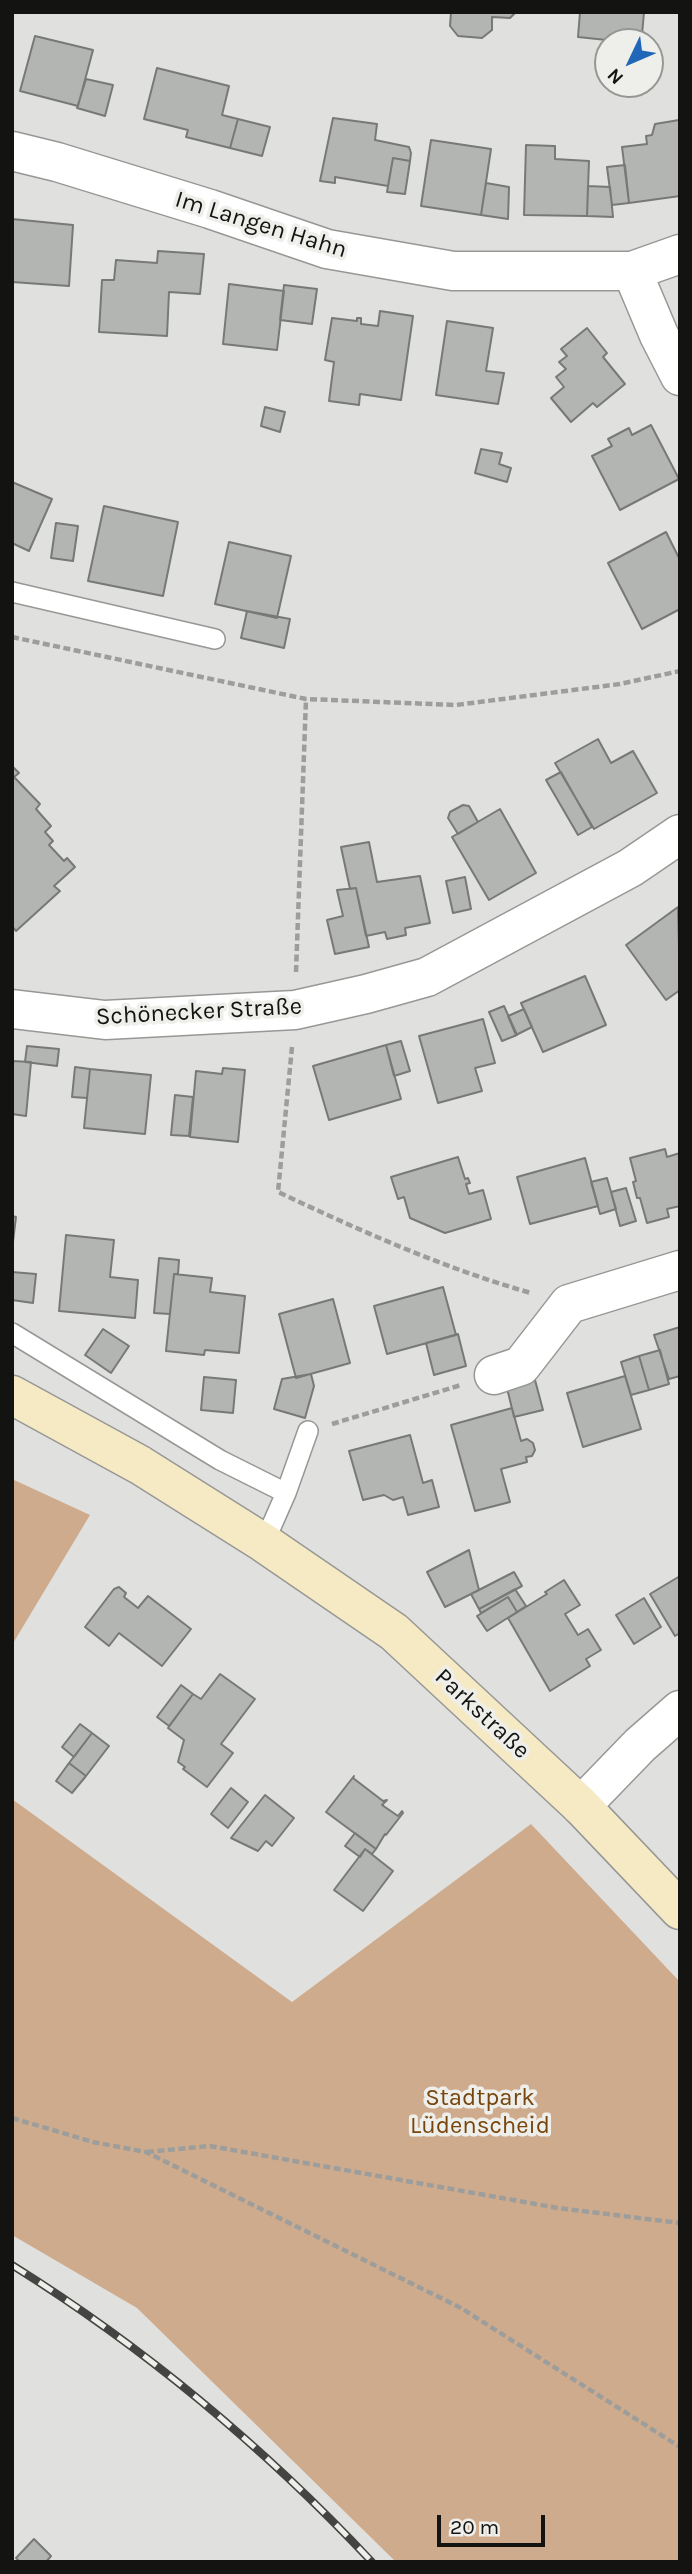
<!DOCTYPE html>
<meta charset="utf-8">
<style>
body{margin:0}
#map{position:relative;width:692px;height:2574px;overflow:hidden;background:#e0e1de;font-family:Karla,sans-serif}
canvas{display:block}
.frame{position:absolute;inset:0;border:14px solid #131412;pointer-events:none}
.north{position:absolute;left:594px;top:28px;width:70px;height:70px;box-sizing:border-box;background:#eeeeeb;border:2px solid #969794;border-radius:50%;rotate:226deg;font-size:19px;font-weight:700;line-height:28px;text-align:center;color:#131412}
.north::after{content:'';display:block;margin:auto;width:24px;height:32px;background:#2167b7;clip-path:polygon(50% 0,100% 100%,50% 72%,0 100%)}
.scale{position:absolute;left:437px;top:2515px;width:108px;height:32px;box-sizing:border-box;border:4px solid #131412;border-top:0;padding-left:9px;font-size:21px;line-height:24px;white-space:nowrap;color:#131412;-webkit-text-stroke:5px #eeeeeb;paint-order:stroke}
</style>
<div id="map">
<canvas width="692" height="2574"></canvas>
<div class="frame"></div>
<div class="north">N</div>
<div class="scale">20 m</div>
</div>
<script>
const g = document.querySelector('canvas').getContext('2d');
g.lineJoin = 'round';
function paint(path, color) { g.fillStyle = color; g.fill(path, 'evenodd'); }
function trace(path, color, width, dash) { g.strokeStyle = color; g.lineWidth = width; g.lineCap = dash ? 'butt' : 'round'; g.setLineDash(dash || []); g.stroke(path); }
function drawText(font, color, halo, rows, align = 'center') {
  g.font = font + ' Karla,sans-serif'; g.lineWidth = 7; g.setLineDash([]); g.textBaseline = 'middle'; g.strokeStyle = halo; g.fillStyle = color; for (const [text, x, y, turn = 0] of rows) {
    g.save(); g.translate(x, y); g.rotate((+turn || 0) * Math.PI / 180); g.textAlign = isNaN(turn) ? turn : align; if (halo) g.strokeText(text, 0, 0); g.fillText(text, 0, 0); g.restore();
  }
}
const green = new Path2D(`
 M12,1479L90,1515L12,1645Z
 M12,1799L292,2002L531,1824L680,1982V2562H396L137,2308L12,2235Z`);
const building = new Path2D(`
 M451,12H516L510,18L492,17V30L482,38L458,36L450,26Z
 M580,12H644L642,35L617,33L616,41L578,37Z
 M35,36L93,50L78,106L20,91Z
 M157,68L229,86L222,115L238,119L230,148L186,137L188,130L144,119Z
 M86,79L113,85L105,116L77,108Z
 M333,118L377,124L375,140L409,147L411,153L410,161L393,158L388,186L335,177V183L320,181Z
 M238,119L270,127L262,156L230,148Z
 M679,120L680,196L629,203L622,147L647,144L646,136L652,135L655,124Z
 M431,140L491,149L481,215L421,206Z
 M526,145L555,146V159L589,161L587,216L524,215Z
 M393,158L410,161L405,194L387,192Z
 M625,165L629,203L612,205L607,167Z
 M486,183L509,187L508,219L481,215Z
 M588,186L610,187L613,217L587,216Z
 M12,219L73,225L69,286L12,282Z
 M158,251L204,254L200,294L169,292L167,336L99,332L102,280H114L116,260L157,263Z
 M229,284L284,291L277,350L223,344Z
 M284,285L317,289L312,324L280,320Z
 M380,311L413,316L401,400L360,394L359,405L329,401L334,362L325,360L332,318L357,321V318H361V324L378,326Z
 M447,321L493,328L486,371L504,373L498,404L436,395Z
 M587,328L607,353L603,357L625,384L597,407L593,403L571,422L551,398L564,387L556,377L566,369L559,362L567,356L561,349Z
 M265,407L285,412L280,432L261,426Z
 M651,425L679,479L620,510L592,456L612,446L608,439L629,428L632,435Z
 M481,449L502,453L499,464L511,468L507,482L475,473Z
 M12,482L52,499L29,551L12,543Z
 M104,506L178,522L163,596L88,581Z
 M56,523L78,526L73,561L51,558Z
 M666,532L680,560V609L642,629L608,563Z
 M229,542L291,556L277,618L215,604Z
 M247,611L290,619L284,648L241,638Z
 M598,739L611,763L633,751L657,793L594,829L555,763Z
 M12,766L19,773L14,777L40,804L36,809L51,826L45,832L53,841L49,845L64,861L67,858L75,867L54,886L60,891L16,931L12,926Z
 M561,772L592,827L578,835L546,780Z
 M463,805L469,806L478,822L458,834L448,818L450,812Z
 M500,809L536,873L489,900L452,837Z
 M369,842L377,882L420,876L430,923L405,928L406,935L387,939L385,932L366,936L356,888L350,889L341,847Z
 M465,877L471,909L453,913L446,881Z
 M356,888L369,947L335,954L327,920L343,916L337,890Z
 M678,907L680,990L666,1000L626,945Z
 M585,976L606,1025L543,1052L521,1003Z
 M504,1006L517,1035L502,1041L489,1012Z
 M524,1009L532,1027L516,1035L508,1016Z
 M483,1019L495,1063L475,1068L482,1091L438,1103L419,1036Z
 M401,1041L410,1071L394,1076L386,1045Z
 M386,1045L401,1099L329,1120L313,1066Z
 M27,1046L59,1049L57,1066L25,1062Z
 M12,1061L31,1062L26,1116L12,1114Z
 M75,1067L90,1069L87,1098L72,1097Z
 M223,1068L245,1070L238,1142L190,1137L196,1071L222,1074Z
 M90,1069L151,1075L145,1134L84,1128Z
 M175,1095L193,1097L189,1136L171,1135Z
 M665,1149L667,1157L680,1153V1206L667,1209L669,1217L647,1223L640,1198H637L633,1182L636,1181L630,1158Z
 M458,1157L465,1179L468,1178L470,1183L466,1184L469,1194L483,1190L491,1219L445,1233L410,1218L404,1197L398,1199L391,1177Z
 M585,1158L598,1206L530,1224L517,1177Z
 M607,1178L616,1209L600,1214L591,1182Z
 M626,1188L636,1221L620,1226L611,1192Z
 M12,1216L16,1217L12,1250Z
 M66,1235L114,1240L110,1277L138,1280L135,1318L59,1311Z
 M159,1258L179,1260L178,1274H174L170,1314L154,1313Z
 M12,1272L36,1274L33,1303L12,1300Z
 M174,1274L212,1278L210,1292L245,1296L239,1353L205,1350L204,1355L166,1351Z
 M443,1287L456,1335L387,1354L374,1306Z
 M333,1299L350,1363L296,1378L279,1314Z
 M680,1327V1376L669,1379L654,1335Z
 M103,1329L129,1346L111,1373L85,1355Z
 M458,1334L466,1366L434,1375L426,1343Z
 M660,1350L669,1384L649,1390L639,1356Z
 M639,1356L649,1390L631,1395L621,1362Z
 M311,1374L314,1386L305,1418L274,1409L282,1379Z
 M625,1376L641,1429L583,1447L567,1393Z
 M204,1377L236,1380L233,1413L201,1410Z
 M535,1380L543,1410L514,1417L507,1388Z
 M512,1408L521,1441L527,1439L533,1443L535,1450L532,1456L526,1457L527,1462L501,1469L510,1502L475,1511L451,1425Z
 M410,1435L423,1483L432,1480L439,1507L408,1515L403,1497L393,1500L384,1495L363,1500L349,1451Z
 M469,1550L479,1590L445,1607L427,1572Z
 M514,1572L522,1586L479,1609L471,1594Z
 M680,1576V1633L675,1636L650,1594Z
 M564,1580L580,1605L565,1614L578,1635L588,1629L601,1650L586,1659L590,1666L550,1691L508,1618L547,1594L545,1592Z
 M119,1587L126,1593L124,1597L138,1608L148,1596L191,1629L162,1666L119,1633L109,1646L85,1627L114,1589Z
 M515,1589L526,1606L517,1612L508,1597L481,1613L479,1609Z
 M508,1597L517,1612L487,1631L477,1616Z
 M644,1598L661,1627L634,1644L616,1615Z
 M220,1674L255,1699L221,1744L233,1753L207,1787L183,1769L185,1767L178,1762L184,1740L168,1728L193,1694L201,1699Z
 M181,1685L193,1694L169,1726L157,1717Z
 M80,1724L92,1733L74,1757L62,1747Z
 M92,1733L109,1746L86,1776L69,1763Z
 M69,1763L86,1776L72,1793L56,1781Z
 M354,1776L353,1778L383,1801L387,1800L382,1805L398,1816L402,1811L403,1813L386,1835L385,1834L376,1849L326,1812Z
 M231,1788L248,1802L228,1828L211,1814Z
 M265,1795L294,1818L272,1846L266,1841L258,1851L231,1838Z
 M355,1833L376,1849L372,1854L365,1849L360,1857L345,1846Z
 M365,1849L393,1871L363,1911L334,1890Z
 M34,2539L51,2556L46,2562H20L16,2558Z`);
const path = new Path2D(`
 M12,637L306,699L456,705L620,684L680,671
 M296,972L306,699
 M292,1047L278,1192C361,1231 443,1268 531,1293
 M332,1424L461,1385
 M12,2118L93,2142L146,2152L461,2308L680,2447
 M147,2152L210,2146L558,2208L680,2223`);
const lane = new Path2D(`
 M12,592L215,639
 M12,1333L220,1460L286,1493
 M264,1543L286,1493L308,1431`);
const street = new Path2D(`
 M12,151L57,162L210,209L327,249L453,271H632L680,254
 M632,271L659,335L680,376
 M12,1009L105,1020L295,1010L366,994L427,977L630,868L680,834
 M494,1375L521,1366L569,1304L680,1270
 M581,1806L640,1745L680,1710`);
const secondary = new Path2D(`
 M12,1395L140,1465L264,1543L394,1632L581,1806L680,1910`);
const rail = new Path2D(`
 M12,2265C145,2348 265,2448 372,2562`);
const streetNames = [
 ["Im Langen Hahn",261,225,17],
 ["Schönecker Straße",199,1012,-3],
 ["Parkstraße",482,1714,43]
];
const parkNames = [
 ["Stadtpark",480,2098],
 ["Lüdenscheid",480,2126]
];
paint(green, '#cfab8d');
paint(building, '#b3b5b3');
trace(building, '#777977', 2);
trace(lane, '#979895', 22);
trace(street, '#979895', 41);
trace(secondary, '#979895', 41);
trace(path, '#9d9e9b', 4.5, [7, 3.5]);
trace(lane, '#fff', 19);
trace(street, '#fff', 38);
trace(secondary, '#f6eac5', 38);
trace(rail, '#444542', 8);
trace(rail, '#eeeeeb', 5, [16]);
drawText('24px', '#131412', '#eeeeeb', streetNames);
drawText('24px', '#78460d', '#eeeeeb', parkNames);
</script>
